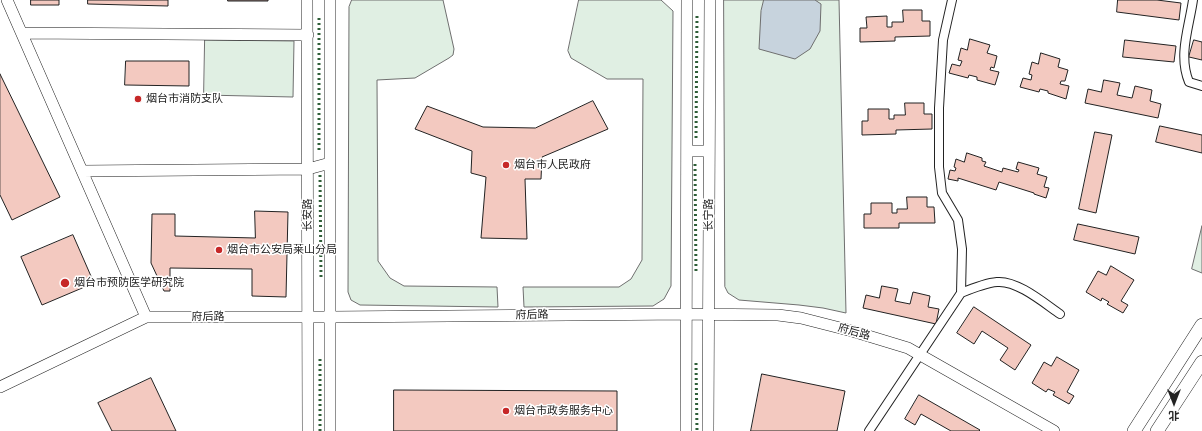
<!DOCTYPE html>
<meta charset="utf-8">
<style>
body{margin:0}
#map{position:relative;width:1202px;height:431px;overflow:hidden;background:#fff;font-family:"Work Sans","Noto Sans SC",sans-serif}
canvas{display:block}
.north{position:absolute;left:1154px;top:383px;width:40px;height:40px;-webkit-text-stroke:3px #fff;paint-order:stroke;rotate:180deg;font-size:11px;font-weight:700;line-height:16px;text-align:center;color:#222}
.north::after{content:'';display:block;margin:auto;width:14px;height:18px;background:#222;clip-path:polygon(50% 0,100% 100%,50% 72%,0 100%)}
</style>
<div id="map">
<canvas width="1202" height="431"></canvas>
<div class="north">北</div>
</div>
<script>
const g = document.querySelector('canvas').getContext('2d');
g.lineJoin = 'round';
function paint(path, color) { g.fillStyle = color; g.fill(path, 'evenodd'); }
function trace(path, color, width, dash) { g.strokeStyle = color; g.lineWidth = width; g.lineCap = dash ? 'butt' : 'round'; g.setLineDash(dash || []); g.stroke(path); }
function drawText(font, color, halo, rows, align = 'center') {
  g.font = font + ' "Work Sans","Noto Sans SC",sans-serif'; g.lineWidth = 3; g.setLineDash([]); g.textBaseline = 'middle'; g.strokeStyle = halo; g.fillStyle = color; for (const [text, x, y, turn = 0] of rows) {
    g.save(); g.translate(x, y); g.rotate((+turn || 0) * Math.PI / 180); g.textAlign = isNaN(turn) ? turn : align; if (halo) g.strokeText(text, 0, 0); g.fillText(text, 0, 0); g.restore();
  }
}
const green = new Path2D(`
 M352,0H443L454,49L453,55L449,58L415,78L377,80L378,261L390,278L404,286L497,287L498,307L360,305L351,300L348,292L349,7Z
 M579,0H661L673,11L671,286L664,299L653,306L524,307L523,287H619L631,279L642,260L643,79H607L571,58L568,51Z
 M724,0H839L846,313L823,308L799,305L739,300L728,293L725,287Z
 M205,40L294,41L293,97L204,95Z
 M1202,226V273L1192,269Z`);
const water = new Path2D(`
 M764,0H815L821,4L820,31L810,49L795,59L759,49L761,11Z`);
const building = new Path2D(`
 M31,0H59V5H31Z
 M88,0H168V6L88,4Z
 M228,0H268V1H228Z
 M1118,0H1157L1181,3L1179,20L1117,12Z
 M903,10H922V21H930V36L895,37V41L860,42V28H867L866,17L887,16V27H892V22H903Z
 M970,39L990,45L987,53L997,56L994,68L991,67L990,70L999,72L995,85L977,80V77L969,75L968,78L949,73L952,64L960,66L962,61L958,60L961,48L967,50Z
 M1125,40L1176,46L1174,62L1123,57Z
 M1194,40L1202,42V60L1189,57Z
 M1041,53L1060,59L1058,67L1068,70L1065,81H1061L1060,84L1069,86L1066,99L1048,93V91L1040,89L1039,92L1020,87L1023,78L1031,80L1032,75L1029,74L1032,62L1038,64Z
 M126,61H189V86L125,85Z
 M0,74L60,197L12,220L0,195Z
 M1104,80L1120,83L1117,95L1132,98L1135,86L1152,90L1150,101L1161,104L1158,118L1085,103L1088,89L1101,92Z
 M593,101L608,129L542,157L541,179H525L527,239L481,238L486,177L471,173L472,151L415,129L427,106L483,127L535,128Z
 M905,103H924V114H932V129L896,130V134L862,135V121H868V109H889V119H894V115H905Z
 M1160,126L1202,135V153L1156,142Z
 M1095,132L1112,135L1096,213L1079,209Z
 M967,153L982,158V161L986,162L984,166L1002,172L1003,168L1018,172L1019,170L1016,169L1018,162L1039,168L1037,174L1047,177L1044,187L1049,188L1046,198L1034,194V193L999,182L996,190L958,178V181L948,179L950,170L955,171L956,168L954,167L956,159L964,162Z
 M907,197H927V207H934L935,223H899V228H864V214H871V203H892V213H897V209H907Z
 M255,211L288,212L286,297L252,296V269L170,268V291H164L151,263L152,214H175V236L255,238Z
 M1078,224L1139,237L1135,254L1074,240Z
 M73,235L94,283L42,305L21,257Z
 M1111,266L1134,280L1121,301L1128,305L1123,313L1107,304L1109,302L1102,298L1101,301L1086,292L1098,271L1106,275Z
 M882,286L898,289L895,301L910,304L913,292L930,296L928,307L939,309L936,324L863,308L866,295L879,298Z
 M974,307L1031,345L1015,370L1000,360L1008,348L982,331L974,344L957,333Z
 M1057,357L1079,370L1067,392L1074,396L1069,404L1053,395L1055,392L1048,389L1046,392L1032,383L1044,362L1051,366Z
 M762,374L845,391L837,431H751Z
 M151,378L176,431H112L98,403Z
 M394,390L617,391V431H394Z
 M919,395L980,430L979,431H951L921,414L915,425L905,419Z`);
const street = new Path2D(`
 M952,0L943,40L939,108V167L942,193L958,220L962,249L961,293
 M1193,0C1189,28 1178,55 1189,82L1202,86
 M869,431L961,293C973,288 985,283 997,282C1017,280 1044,303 1060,314`);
const secondary = new Path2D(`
 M7,0L146,317
 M307,0L308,431
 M23,33L308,35
 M687,151H709
 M82,171L308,169L330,163
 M0,387L146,317H331L687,314L778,315L801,318L852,331L908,348L1054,431
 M330,431V0
 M686,431L687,0
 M708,431L710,0`);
const primary = new Path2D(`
 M1134,431L1202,325
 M1157,431L1202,362`);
const hedge = new Path2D(`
 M696,138L697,16
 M319,150V17
 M695,164L696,274
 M320,175L321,277
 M696,363L697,431
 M320,431V356`);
const markers = [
 [138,99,4,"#c62828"],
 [506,165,4,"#c62828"],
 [219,250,4,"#c62828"],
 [65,283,5,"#c62828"],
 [506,411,4,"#c62828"]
];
const poiNames = [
 ["烟台市消防支队",146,99],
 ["烟台市人民政府",514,165],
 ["烟台市公安局莱山分局",227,250],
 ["烟台市预防医学研究院",74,283],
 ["烟台市政务服务中心",514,411]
];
const streetNames = [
 ["长安路",308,215,-90],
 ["长宁路",709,215,-90],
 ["府后路",532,315,-1],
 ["府后路",208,317],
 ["府后路",854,332,16]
];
paint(green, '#e0efe3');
trace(green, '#6f6f6f', 1);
paint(water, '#c7d3dd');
trace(water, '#6f6f6f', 1);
paint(building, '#f3c9c0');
trace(building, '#222', 1);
trace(street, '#222', 10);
trace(secondary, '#222', 12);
trace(primary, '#222', 14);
trace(street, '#fff', 8);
trace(secondary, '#fff', 11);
trace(primary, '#fff', 13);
trace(hedge, '#2f5e38', 3, [2, 3]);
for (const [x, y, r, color] of markers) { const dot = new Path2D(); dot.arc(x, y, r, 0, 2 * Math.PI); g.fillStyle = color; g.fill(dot); trace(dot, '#fff', 1.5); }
drawText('11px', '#222', '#fff', poiNames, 'left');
drawText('11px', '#222', '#fff', streetNames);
</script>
